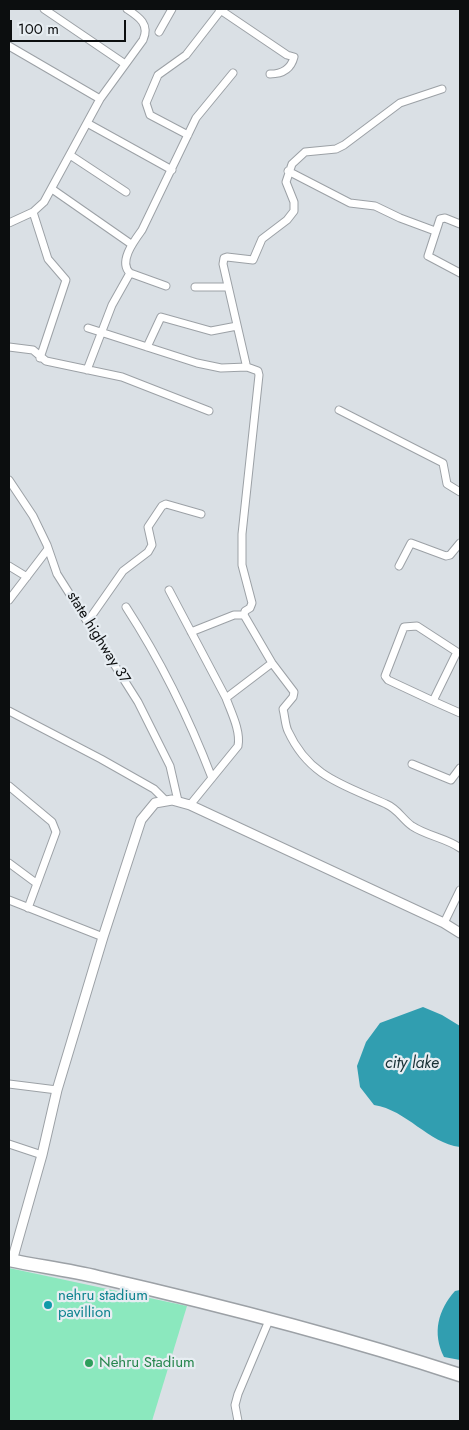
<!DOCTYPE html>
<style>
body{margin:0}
#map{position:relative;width:469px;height:1430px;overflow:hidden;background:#dae0e5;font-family:Jost,sans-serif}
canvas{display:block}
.frame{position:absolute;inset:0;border:10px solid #0c0e0f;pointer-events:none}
.scale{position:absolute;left:10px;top:20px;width:116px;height:22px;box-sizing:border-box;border:2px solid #0c0e0f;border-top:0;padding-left:6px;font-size:15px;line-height:18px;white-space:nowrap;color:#0c0e0f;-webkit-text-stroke:4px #e7edf2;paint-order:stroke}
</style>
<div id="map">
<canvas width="469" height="1430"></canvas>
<div class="frame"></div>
<div class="scale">100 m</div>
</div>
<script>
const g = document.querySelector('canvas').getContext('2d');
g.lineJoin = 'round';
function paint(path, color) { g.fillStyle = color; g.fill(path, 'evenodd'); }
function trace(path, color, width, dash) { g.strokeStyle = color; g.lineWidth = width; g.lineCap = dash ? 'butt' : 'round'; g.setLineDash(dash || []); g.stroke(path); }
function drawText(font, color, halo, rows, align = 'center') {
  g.font = font + ' Jost,sans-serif'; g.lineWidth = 4.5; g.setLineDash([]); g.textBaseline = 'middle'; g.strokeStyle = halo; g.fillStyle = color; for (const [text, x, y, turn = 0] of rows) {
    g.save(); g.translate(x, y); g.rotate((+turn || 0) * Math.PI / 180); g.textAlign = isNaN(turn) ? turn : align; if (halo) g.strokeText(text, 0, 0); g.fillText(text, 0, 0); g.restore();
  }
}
const green = new Path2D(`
 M9,1268L187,1306L152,1421H9Z`);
const water = new Path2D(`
 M423,1007L442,1015L460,1026V1147C428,1143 407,1110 374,1105L360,1087L357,1066L366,1042L380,1023Z
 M460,1290V1360L444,1357C432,1333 438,1310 455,1291Z`);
const minor = new Path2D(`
 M44,9L125,64
 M219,9L287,55L294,57C291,69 282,74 270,74
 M159,32L172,9
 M9,46L100,99
 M442,89L400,103L344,145L336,149L305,152L292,164L286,182L294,202V211L287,220L262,239L253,260L227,257L224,258L223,264L246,364L247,367L258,371L259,375L242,534V565L252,603L250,608L245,611L244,615L272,663L294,692L293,697L283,709C285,716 285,725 288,731C309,777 344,785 386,804C398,809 402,819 412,826C427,836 446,838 460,848
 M87,123L172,170
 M188,135L150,115L146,103L158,75L186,55L221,10
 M70,155L126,192
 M288,171L350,203L375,206L400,218L435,231
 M52,189L131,244
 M33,212L48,259L66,280L40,358
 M9,223L33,212L44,202L100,99L143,40C150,24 139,17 127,9
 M460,224L445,218L440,219L428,256L460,273
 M166,286L130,273C118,262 134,241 142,230L196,118L233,73
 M195,287H228
 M88,328L197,363L221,368L247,367
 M9,347L33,350L46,361L122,377L209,411
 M147,347L161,317L211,331L237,326
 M87,370L112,305L130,273
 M339,410L443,463L447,484L460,492
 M9,480L33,516L47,545L57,574L138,702L170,766L178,801
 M9,566L27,577
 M399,566L411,543L446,556L450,555L460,543
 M169,590L226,698
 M9,600L48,549
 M126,607C161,661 189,718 212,778
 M88,621L123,571L148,552L152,545L148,527L162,506L166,504L201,514
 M191,632L234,615H244
 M433,701L388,680L385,676L404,627L417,626L457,652L433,701L460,713
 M9,711L101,759L154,789L165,800
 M412,764L451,780L460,768
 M9,786L52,822L56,832L28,908
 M190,805L238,746C241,731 231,712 226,698L272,663
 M9,863L36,883
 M9,900L103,937
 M444,923L460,890
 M9,1084L57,1090
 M9,1144L42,1155
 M238,1421L235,1405L238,1394L270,1318`);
const tertiary = new Path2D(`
 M12,1261L42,1155L57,1090L103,937L141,820L155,803L172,800L190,805L444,923L460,933`);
const trunk = new Path2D(`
 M9,1260C38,1266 69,1270 98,1277C220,1305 341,1336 460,1375`);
const markers = [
 [48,1305,5,"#0f9aa8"],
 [89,1363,5,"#2e9e5b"]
];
const streetNames = [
 ["state highway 37",98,638,58]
];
const cultureNames = [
 ["nehru stadium",58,1296],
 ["pavillion",58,1313]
];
const leisureNames = [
 ["Nehru Stadium",99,1363]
];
const waterNames = [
 ["city lake",412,1064]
];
paint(green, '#8be8be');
paint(water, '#319eb0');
trace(minor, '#9ca1a6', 9);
trace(tertiary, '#9ca1a6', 11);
trace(trunk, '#9ca1a6', 15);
trace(minor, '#fff', 7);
trace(tertiary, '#fff', 9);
trace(trunk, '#fff', 12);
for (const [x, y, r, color] of markers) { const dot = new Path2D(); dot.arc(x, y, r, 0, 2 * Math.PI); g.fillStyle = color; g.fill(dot); trace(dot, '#e7edf2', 2); }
drawText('15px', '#0c0e0f', '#e7edf2', streetNames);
drawText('15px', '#0d838f', '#e7edf2', cultureNames, 'left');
drawText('15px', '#27864d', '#e7edf2', leisureNames, 'left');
drawText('italic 16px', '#183035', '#e7edf2', waterNames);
</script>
